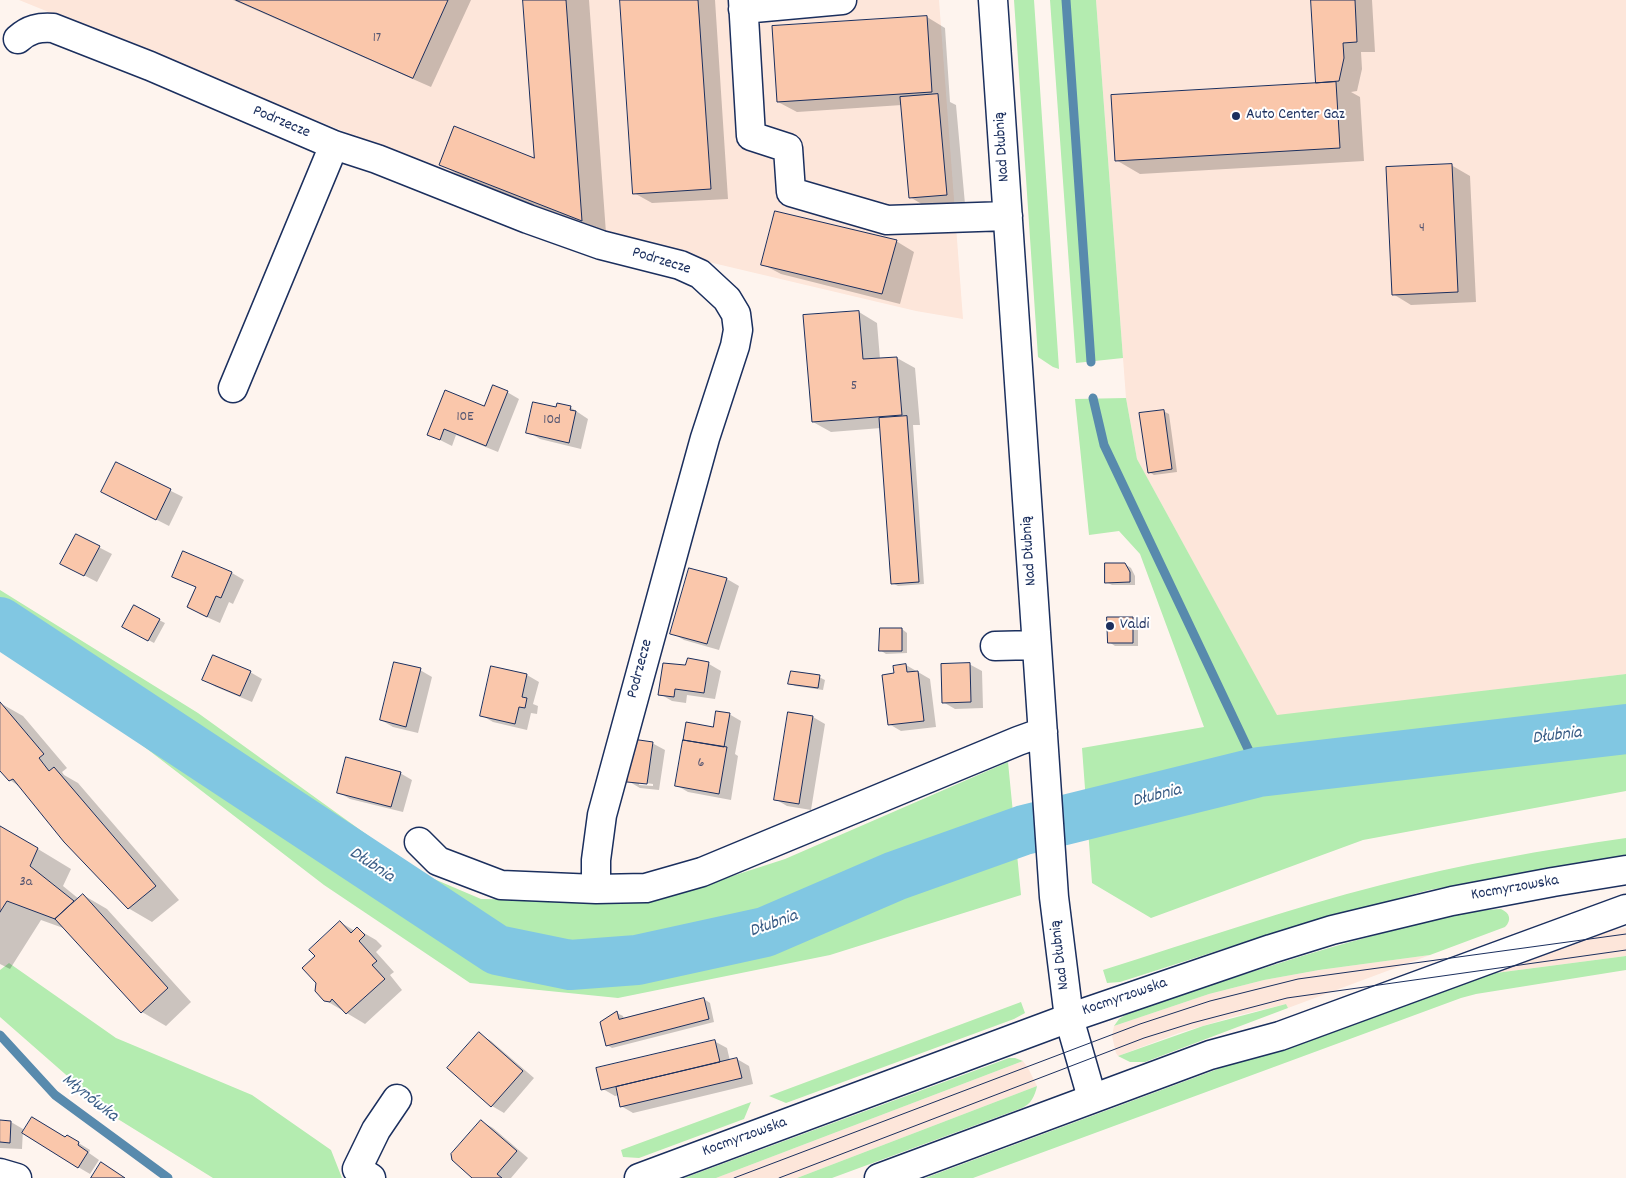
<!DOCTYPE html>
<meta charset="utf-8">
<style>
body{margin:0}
canvas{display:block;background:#fef4ee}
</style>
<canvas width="1626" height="1178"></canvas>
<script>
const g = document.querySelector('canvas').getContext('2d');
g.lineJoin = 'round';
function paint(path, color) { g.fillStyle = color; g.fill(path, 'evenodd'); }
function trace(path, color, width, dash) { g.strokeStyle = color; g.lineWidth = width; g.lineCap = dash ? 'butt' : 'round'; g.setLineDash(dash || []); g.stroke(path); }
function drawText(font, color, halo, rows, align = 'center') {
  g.font = font + ' Dekko,sans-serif'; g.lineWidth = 4; g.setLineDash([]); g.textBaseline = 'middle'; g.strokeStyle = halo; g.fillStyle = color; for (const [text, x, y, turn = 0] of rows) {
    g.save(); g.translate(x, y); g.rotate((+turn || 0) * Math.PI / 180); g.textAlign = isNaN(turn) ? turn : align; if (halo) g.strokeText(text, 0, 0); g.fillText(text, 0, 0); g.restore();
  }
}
const built = new Path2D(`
 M19,0H939L963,319L916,311L607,238Z
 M1096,0H1626V674L1277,716L1137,459L1126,398Z
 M1626,928V956L1465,977L1589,933Z
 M1430,955L1288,1008L1286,1004L1236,1016L1179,1033L1118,1056L1116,1053L1112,1036L1114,1026L1209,994L1264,980L1319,970Z
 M1023,1061L1028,1068L1037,1086L797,1178H716Z`);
const green = new Path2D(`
 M1014,0H1034L1059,369L1053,367L1038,357Z
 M1050,0H1096L1123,358L1076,363Z
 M1126,398L1137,459L1277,715L1626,674V791L1363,840L1151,918L1092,883L1082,748L1204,727L1140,554L1119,531L1089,535L1075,399Z
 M0,590L198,713L420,873L481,899L652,902L785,859L1008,762L1021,895L830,955L618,998L470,983L324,885L60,682L0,649Z
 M1626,838V855L1429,890L1273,933L1120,982L1107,983L1103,970C1196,941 1287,909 1381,885C1462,864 1544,850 1626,838Z
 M1501,909C1510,913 1512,920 1505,927L1430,955L1319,970L1264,980L1209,994L1114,1026L1119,1019L1130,1012C1221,982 1313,950 1407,927C1437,920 1470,910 1501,909Z
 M1626,956V970L1476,994L1461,998L973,1178H925L1465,977Z
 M9,963L116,1038L252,1095L331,1150L342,1178H213L113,1116L0,1017V970Z
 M1021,1002L1025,1013L1014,1019L786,1103L769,1096Z
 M1286,1004L1288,1008L1145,1062H1130L1118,1056L1203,1026Z
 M1009,1058H1015L1023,1061L716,1178H684Z
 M1037,1086C1035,1096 1031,1104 1022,1108L832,1178H797Z
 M751,1102L744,1119L639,1158L623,1157L621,1150Z`);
const shadow = new Path2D(`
 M233,0H471L431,87Z
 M524,0H589L606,233L464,178L440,164L535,160Z
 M621,0H715L728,199L652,203L634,193Z
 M1312,0H1372L1375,52H1361L1362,69L1357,91L1351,92L1360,97L1364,161L1140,174L1116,160L1317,84Z
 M927,17L945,28L950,102L956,105L965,204L928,208L910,197L902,105L797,112L778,102Z
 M1451,165L1470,176L1476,302L1411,305L1393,294Z
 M896,241L914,252L900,304L781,274L762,264Z
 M859,312L877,323L880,359L897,358L915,368L920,425H913L924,584L898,586L892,583L881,428L831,432L813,422Z
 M507,392L519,399L498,452L456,435L452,446L428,434L485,407Z
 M570,407L588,419L581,449L540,439L528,432L557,408Z
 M1163,411L1169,414L1177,472L1154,475L1149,472Z
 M117,464L183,497L169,526L102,492Z
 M77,536L112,554L97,582L74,570Z
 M184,552L232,573L244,580L233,604L229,602L220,623L200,614L197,588L174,576Z
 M1125,564L1131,568L1135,576V585H1112L1106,582Z
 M690,569L727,579L739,586L719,650L684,640L672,633Z
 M1132,618L1138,621V646H1115L1109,642Z
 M159,620L165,623L154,643L124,627Z
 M902,629L907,633V653L886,654L880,650Z
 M709,664L721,671L715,699L687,695L686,703L672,701L660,694L686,667Z
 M969,664L982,671L983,708L955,709L943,702Z
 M906,665L930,679L936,727L901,731L889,724L896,675Z
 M492,667L527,675L539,682L533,704L538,706L537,714L531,713L527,730L493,722L481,715Z
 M420,670L432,677L418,733L393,727L381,720Z
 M250,672L262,679L252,702L216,687L204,680Z
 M819,677L825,680L823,690L795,686L790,683Z
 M0,703L23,716L67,768L62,772L64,775L78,783L179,900L152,922L128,908L20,787L10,780L0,769Z
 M789,713L813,717L825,724L811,810L787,806L775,799Z
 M729,714L741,721L735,754L738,756L731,800L688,792L676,785L714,728Z
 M652,743L665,750L659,790L640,788L628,781ZM639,782L653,784V786L639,785Z
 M400,773L412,780L403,812L350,799L338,792Z
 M0,826L71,869L63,886L79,899L83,895L107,909L191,1002L166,1026L142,1012L66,929L41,920L10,969L0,964Z
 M340,922L355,931L357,929L376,940L382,946L376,952L394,972L390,975L402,990L365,1024L325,1000L316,956Z
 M704,999L710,1003L714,1022L612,1048L607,1045L617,1013L623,1016L624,1019Z
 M479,1034L491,1041L534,1078L504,1113L492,1106Z
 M714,1041L727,1048L730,1061L737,1059L749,1066L753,1084L633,1113L621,1106L619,1095L615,1096L603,1089Z
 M0,1121L11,1122L23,1129L22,1149L0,1148Z
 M481,1121L493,1128L528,1158L511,1178H474Z
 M67,1136L90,1150L89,1153L99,1160L90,1174L78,1167L66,1139Z`);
const stream = new Path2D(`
 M1066,0L1091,362
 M1093,398L1104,445L1259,772
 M0,1035L55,1095L168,1178`);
const river = new Path2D(`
 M0,622L497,950L570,965L637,960L765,932L895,876L1024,830L1259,772L1626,729`);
const building = new Path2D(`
 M236,0H448L413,78Z
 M523,0H566L582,221L439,165L454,126L534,158Z
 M620,0H698L711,189L633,194Z
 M1311,0H1355L1357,42L1343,43L1344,58L1339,81L1316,83Z
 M927,16L932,92L777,102L772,26Z
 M1336,82L1340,148L1115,161L1111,95Z
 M938,94L947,195L909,198L900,97Z
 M1452,164L1458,292L1392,295L1386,167Z
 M775,211L897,240L882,294L761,265Z
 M859,311L863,359L897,357L902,415L812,422L803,315Z
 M493,385L508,391L486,446L444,429L440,440L427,435L445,390L484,406Z
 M533,402L556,407L557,403L571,406L570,410L576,411L569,443L526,433Z
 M1164,410L1172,469L1148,473L1139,413Z
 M907,416L919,582L891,584L879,418Z
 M116,462L171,489L156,520L101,492Z
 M76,534L100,546L84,576L60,564Z
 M183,551L232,572L221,598L216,596L207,617L187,607L196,587L172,577Z
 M1105,563H1125L1130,572V582L1105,583Z
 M689,568L727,578L707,644L670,634Z
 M134,605L160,619L148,641L122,627Z
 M1107,617H1133V643H1108Z
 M880,628H902V651H879Z
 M213,655L251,671L240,696L202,680Z
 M688,658L709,662L704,693L675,689L674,697L658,695L663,663L685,665Z
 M394,662L421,668L406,727L380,720Z
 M970,663L971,702L942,703L941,664Z
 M906,664L907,672L918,671L924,721L888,725L882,675L894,673L893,666Z
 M491,666L527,674L522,697L527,698L525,708L519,707L515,724L480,716Z
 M791,671L820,675L818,688L788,684Z
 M0,702L44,754L39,758L49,771L54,767L156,886L128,909L64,842L13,779L9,781L0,771Z
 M716,711L730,713L724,747L683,740L686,722L713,727Z
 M788,712L813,716L799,804L774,800Z
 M632,739L653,742L647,784L627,782Z
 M683,740L727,747L719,794L675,786Z
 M346,757L401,772L391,807L337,793Z
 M0,826L38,848L30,866L74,901L55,919L7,901L0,912Z
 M83,894L168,988L141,1013L55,919Z
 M340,921L351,933L357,927L365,935L359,941L377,961L372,965L385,979L346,1014L332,999L330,1002L324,1001L315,991L316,983L302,968L315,956L309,950Z
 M704,998L709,1019L606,1046L600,1022L617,1011L619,1019Z
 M479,1032L523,1071L491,1107L447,1068Z
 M715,1040L720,1062L601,1090L596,1068Z
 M737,1058L742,1078L620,1107L616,1087Z
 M32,1117L65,1137L67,1135L79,1142L78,1145L88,1152L78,1168L22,1133Z
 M0,1120L11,1121L10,1143L0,1142Z
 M481,1120L517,1151L497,1174L502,1178H472L452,1160L451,1154Z
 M101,1162L125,1178H91Z`);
const minor = new Path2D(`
 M743,0L751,136L788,148L791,192L887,220L1008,216
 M993,0L1054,897L1069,1018L1092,1098
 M743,9L842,0
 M18,39C29,29 39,27 53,28L150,66L334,145L377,159L528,219L601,245L680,265L700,274L727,299L736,314L738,330L735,346L705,438L684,514L602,815L596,860V889
 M233,388L334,145
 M995,646L1036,645
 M419,842L438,861L501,885L596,889L646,888L702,872L1018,741L1043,732
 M0,1173L17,1178
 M371,1178L357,1169L376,1130L397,1099`);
const major = new Path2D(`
 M639,1178L1069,1018L1271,949L1332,930L1452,901L1553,882L1626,870
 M879,1178L1210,1055L1280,1036L1626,909`);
const tram = new Path2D(`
 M734,1178L1140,1024L1210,1001L1298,979L1626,934
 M779,1178L1144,1038L1192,1023L1287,998L1626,950`);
const markers = [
 [1236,116,5,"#1b2f5e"],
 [1110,626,5,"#1b2f5e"]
];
const numberNames = [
 ["17",377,39],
 ["4",1422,229],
 ["5",854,387],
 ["10E",465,418],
 ["10d",552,421],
 ["6",701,764],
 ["3a",26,883]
];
const poiNames = [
 ["Auto Center Gaz",1246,116],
 ["Valdi",1120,626]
];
const streetNames = [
 ["Podrzecze",281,123,23],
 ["Nad Dłubnią",1003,147,-94],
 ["Podrzecze",661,262,17],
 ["Nad Dłubnią",1030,551,-94],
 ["Podrzecze",641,669,-75],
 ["Kocmyrzowska",1515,889,-10],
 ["Nad Dłubnią",1061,955,-97],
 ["Kocmyrzowska",1125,998,-19],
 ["Kocmyrzowska",745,1138,-20]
];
const waterNames = [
 ["Dłubnia",1557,737,-7],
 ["Dłubnia",1157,797,-14],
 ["Dłubnia",371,866,33],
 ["Dłubnia",774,925,-20],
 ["Młynówka",89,1099,38]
];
paint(built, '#fde6da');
paint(green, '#b4ecb0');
paint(shadow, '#0003');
trace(stream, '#588aad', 9);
trace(river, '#81c7e2', 50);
paint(building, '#fac7ab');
trace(building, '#1b2f5e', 1);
trace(minor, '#1b2f5e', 31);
trace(major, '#1b2f5e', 31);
trace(minor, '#fff', 28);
trace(major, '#fff', 28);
trace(tram, '#1b2f5e', 1);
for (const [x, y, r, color] of markers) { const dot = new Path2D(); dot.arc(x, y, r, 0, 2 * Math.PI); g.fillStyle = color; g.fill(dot); trace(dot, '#fff', 2); }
drawText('14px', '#535571', null, numberNames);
drawText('16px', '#1b2f5e', '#fff', poiNames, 'left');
drawText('16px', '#1b2f5e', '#fff', streetNames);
drawText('italic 18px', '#3a5d86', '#fff', waterNames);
</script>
